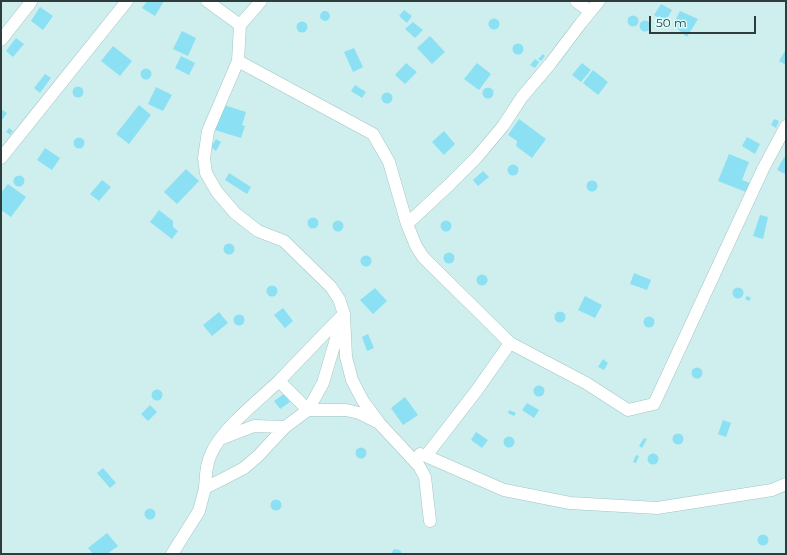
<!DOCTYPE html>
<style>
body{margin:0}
#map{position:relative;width:787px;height:555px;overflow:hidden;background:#ceefee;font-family:Montserrat,sans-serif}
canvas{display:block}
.frame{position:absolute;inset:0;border:2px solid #2f3c3c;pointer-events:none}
.scale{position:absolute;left:649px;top:16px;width:107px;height:18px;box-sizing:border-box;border:2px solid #2f3c3c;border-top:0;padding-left:5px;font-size:12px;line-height:14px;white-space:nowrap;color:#2f3c3c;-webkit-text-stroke:3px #dbfcfc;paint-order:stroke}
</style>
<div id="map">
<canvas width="787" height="555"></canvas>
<div class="frame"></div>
<div class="scale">50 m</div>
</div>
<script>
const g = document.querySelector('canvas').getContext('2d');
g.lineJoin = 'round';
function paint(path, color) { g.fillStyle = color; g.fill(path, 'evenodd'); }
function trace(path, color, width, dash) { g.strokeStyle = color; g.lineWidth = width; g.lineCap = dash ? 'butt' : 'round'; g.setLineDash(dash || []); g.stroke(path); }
const building = new Path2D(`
 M147,1H164L155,16L142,8Z
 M661,4L672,10L665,22L654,15Z
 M40,7L53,16L43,30L31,21Z
 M404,10L412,16L407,23L399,16Z
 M320 16a5 5 0 1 1 10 0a5 5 0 1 1-10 0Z
 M680,11L698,19L687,37L673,25Z
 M627.5 21a5.5 5.5 0 1 1 11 0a5.5 5.5 0 1 1-11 0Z
 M488.5 24a5.5 5.5 0 1 1 11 0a5.5 5.5 0 1 1-11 0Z
 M639.5 26a5.5 5.5 0 1 1 11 0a5.5 5.5 0 1 1-11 0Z
 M296.5 27a5.5 5.5 0 1 1 11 0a5.5 5.5 0 1 1-11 0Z
 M413,22L423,30L415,38L405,29Z
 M182,31L196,38L188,56L173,49Z
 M430,36L445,52L432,64L417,48Z
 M16,38L24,44L13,57L6,51Z
 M512.5 49a5.5 5.5 0 1 1 11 0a5.5 5.5 0 1 1-11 0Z
 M113,46L132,61L120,76L101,61Z
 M354,48L363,67L353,72L344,52Z
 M786,49V65L779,61Z
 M543,54L545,56L541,61L538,59Z
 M181,56L195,63L189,75L175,68Z
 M535,59L539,62L535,68L530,65Z
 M406,63L417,72L405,84L395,75Z
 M477,63L491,74L479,90L464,79Z
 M582,63L591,70L581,82L572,75Z
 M140.5 74a5.5 5.5 0 1 1 11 0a5.5 5.5 0 1 1-11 0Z
 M593,70L608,82L598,95L583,83Z
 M45,74L51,78L40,93L34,88Z
 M355,85L366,92L362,98L351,91Z
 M72.5 92a5.5 5.5 0 1 1 11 0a5.5 5.5 0 1 1-11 0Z
 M156,87L172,95L163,111L148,104Z
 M482.5 93a5.5 5.5 0 1 1 11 0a5.5 5.5 0 1 1-11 0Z
 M381.5 98a5.5 5.5 0 1 1 11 0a5.5 5.5 0 1 1-11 0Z
 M139,105L151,115L129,144L116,134Z
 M224,105L246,112L242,125L245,126L241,138L215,130Z
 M1,109L7,113L2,120L1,119Z
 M519,119L546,139L532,158L516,146L517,141L508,135Z
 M774,119L779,121L776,128L771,125Z
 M9,128L13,131L10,135L6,132Z
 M444,131L455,144L444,155L432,142Z
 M747,137L760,144L755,154L742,146Z
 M73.5 143a5.5 5.5 0 1 1 11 0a5.5 5.5 0 1 1-11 0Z
 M216,139L221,142L216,151L211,147Z
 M45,148L60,158L52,170L37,160Z
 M729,154L749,162L742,180L750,183L746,192L718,181Z
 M784,157L786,158L785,174L777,170Z
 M507.5 170a5.5 5.5 0 1 1 11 0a5.5 5.5 0 1 1-11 0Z
 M186,169L199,181L177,204L164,192Z
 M483,171L489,177L478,186L473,180Z
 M229,173L251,187L247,194L225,180Z
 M13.5 181a5.5 5.5 0 1 1 11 0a5.5 5.5 0 1 1-11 0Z
 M102,180L111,187L99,201L90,194Z
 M586.5 186a5.5 5.5 0 1 1 11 0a5.5 5.5 0 1 1-11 0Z
 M8,184L26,197L11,217L1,210V193Z
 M159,210L173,221V227L178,231L172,239L150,222Z
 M760,215L768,217L763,239L753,236Z
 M307.5 223a5.5 5.5 0 1 1 11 0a5.5 5.5 0 1 1-11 0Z
 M440.5 226a5.5 5.5 0 1 1 11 0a5.5 5.5 0 1 1-11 0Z
 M332.5 226a5.5 5.5 0 1 1 11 0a5.5 5.5 0 1 1-11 0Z
 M223.5 249a5.5 5.5 0 1 1 11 0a5.5 5.5 0 1 1-11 0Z
 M443.5 258a5.5 5.5 0 1 1 11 0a5.5 5.5 0 1 1-11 0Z
 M360.5 261a5.5 5.5 0 1 1 11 0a5.5 5.5 0 1 1-11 0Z
 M634,273L651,280L647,290L630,284Z
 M476.5 280a5.5 5.5 0 1 1 11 0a5.5 5.5 0 1 1-11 0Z
 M266.5 291a5.5 5.5 0 1 1 11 0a5.5 5.5 0 1 1-11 0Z
 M732.5 293a5.5 5.5 0 1 1 11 0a5.5 5.5 0 1 1-11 0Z
 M375,288L387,301L373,314L360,300Z
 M585,296L602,305L595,318L578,310Z
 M747,296L751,298L749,301L745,299Z
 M283,308L293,321L285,328L274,315Z
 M554.5 317a5.5 5.5 0 1 1 11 0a5.5 5.5 0 1 1-11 0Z
 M219,312L228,323L212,336L203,325Z
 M233.5 320a5.5 5.5 0 1 1 11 0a5.5 5.5 0 1 1-11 0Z
 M643.5 322a5.5 5.5 0 1 1 11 0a5.5 5.5 0 1 1-11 0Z
 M368,334L374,348L367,351L362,337Z
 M603,359L608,363L604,370L598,367Z
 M691.5 373a5.5 5.5 0 1 1 11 0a5.5 5.5 0 1 1-11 0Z
 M533.5 391a5.5 5.5 0 1 1 11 0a5.5 5.5 0 1 1-11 0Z
 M151.5 395a5.5 5.5 0 1 1 11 0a5.5 5.5 0 1 1-11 0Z
 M284,394L290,402L280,409L274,401Z
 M405,397L418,415L403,425L391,408Z
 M527,403L539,410L534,418L522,410Z
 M150,405L157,412L148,421L141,414Z
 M509,410L516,413L514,416L508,413Z
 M723,420L731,423L726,437L718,434Z
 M476,432L488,440L482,448L471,440Z
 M672.5 439a5.5 5.5 0 1 1 11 0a5.5 5.5 0 1 1-11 0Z
 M503.5 442a5.5 5.5 0 1 1 11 0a5.5 5.5 0 1 1-11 0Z
 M644,438L647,439L642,448L639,446Z
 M355.5 453a5.5 5.5 0 1 1 11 0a5.5 5.5 0 1 1-11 0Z
 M647.5 459a5.5 5.5 0 1 1 11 0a5.5 5.5 0 1 1-11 0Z
 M636,455L639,456L636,463L633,462Z
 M103,468L116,483L110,488L97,473Z
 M270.5 505a5.5 5.5 0 1 1 11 0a5.5 5.5 0 1 1-11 0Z
 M144.5 514a5.5 5.5 0 1 1 11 0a5.5 5.5 0 1 1-11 0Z
 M107,533L118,546L107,554H93L88,548Z
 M757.5 540a5.5 5.5 0 1 1 11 0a5.5 5.5 0 1 1-11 0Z
 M394,549L400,550L402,554H391Z`);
const street = new Path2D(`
 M207,1L240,25L261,1
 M576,1L590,11
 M240,25L238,61L208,131L204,158L206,173L217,192L235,213L258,231L284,241L331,287L339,299L344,314L346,357L352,380L363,401L380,424L419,466L425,477L430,521
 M1,40L31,2L29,1
 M238,61L373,134L389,162L407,224L416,246L423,257L510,343L586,383L628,410L654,404L763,169L786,126
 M1,158L127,1
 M407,224L449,185L477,157L503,126L522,97L550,64L581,23L599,1
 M279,381L308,410H346L359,413L377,422
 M223,438L254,426L285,427
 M420,454L426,456L477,390L510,343
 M426,456L504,490L570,503L657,508L772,490L786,484
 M205,488C206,475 206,463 212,452C223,428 259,400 279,381C300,359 321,337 343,315
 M172,554L199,511L205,488L227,477L244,468L258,456L285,427L308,410L323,383L341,322`);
paint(building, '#8be0f3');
trace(street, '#a4c4c4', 13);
trace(street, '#fff', 12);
</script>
